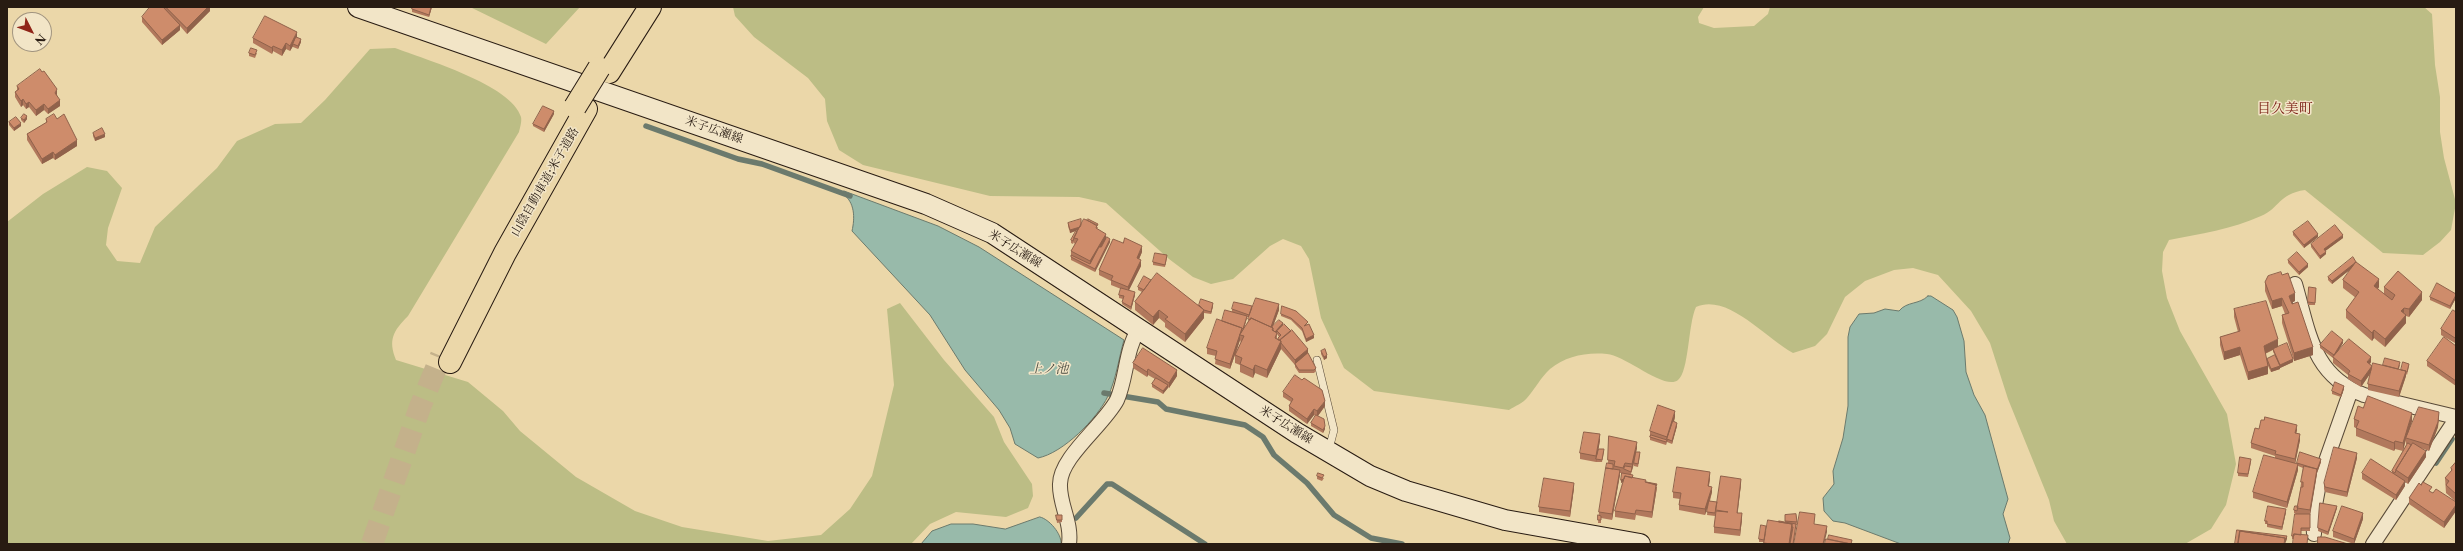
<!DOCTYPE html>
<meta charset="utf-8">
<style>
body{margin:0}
#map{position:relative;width:2463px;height:551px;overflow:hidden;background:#ebd7a9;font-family:"Libre Caslon Text",serif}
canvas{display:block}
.frame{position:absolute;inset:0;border:8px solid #281b12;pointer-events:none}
.north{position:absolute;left:12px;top:12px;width:40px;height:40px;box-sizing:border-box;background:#f2e5c7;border:1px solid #a1947f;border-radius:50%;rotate:132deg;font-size:11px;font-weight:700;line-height:16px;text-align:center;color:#281b12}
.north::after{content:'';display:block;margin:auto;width:14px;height:18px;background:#8f2418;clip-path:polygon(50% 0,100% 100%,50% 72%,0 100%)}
</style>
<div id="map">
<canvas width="2463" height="551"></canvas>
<div class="frame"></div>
<div class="north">N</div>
</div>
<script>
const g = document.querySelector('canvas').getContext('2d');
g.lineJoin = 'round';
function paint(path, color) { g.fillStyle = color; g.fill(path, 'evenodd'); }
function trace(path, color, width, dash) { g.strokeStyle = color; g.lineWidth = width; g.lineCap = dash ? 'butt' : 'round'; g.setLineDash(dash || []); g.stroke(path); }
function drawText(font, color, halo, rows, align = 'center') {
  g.font = font + ' "Libre Caslon Text","Noto Serif JP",serif'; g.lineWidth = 3; g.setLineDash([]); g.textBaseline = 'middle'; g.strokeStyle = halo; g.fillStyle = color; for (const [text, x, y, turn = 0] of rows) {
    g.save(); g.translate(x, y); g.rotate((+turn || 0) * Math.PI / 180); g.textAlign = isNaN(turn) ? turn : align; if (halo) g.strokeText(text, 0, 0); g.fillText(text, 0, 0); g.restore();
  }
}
const green = new Path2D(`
 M470,7H580L546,44Z
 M733,7H1704L1698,17L1699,23L1714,28L1754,26L1768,14L1770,7H2424L2432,14L2435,65L2440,97V132L2444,158L2456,203L2451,230L2440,242L2423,255L2383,253L2305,190C2278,194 2280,208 2261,216C2232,229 2200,234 2169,240L2163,252L2162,271L2167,298L2180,331L2227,414L2236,464L2226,505L2211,529L2185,544H2067L2054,521L2049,500L2008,399L1990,343L1971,311L1938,275L1913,268L1894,270L1865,281L1845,297L1827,334L1815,346L1793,353C1765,338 1728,293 1696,307C1688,324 1689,372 1678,380C1665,391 1625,355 1607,354C1586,352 1566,356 1550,369C1541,377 1535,389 1527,398C1523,403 1515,406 1509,410L1374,391L1344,368L1321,318L1309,259L1301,246L1283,239L1270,246L1233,279L1211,284L1193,277L1169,259L1106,203L1079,197L990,196L863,165L839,150L827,121L825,99L808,78L754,37L735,16Z
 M395,48C424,59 512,85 521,117C522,121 520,128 519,132L408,316C393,331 388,340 396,360L468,382L503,411L520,431L576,477L635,511L682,527L768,541L821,535L850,509L872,476L894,385L887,309L900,303L944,360L994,417L1004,442L1032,484L1033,496L1028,508L1006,517L956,512L930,524L911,544H7V222L43,194L87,167L107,171L122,188L108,228L106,245L117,261L140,263L155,227L217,168L237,141L275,124L301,123L325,100L370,49Z`);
const water = new Path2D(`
 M844,191L938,226L979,247L1124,340C1119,357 1116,380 1108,396C1097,419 1063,453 1038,458L1015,444L1010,428L999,410L965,370L930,315L852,231C855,218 855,202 843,194Z
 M1928,296H1931L1953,310L1957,317L1964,341L1966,372L1974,395L1985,415L2008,499L2003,514L2010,538L2008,544H1901L1845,523L1833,521L1824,511L1823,498L1834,484L1833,471L1843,438L1848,406V337L1850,327L1859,314L1874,313L1885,309L1899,311C1907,301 1919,305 1928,296Z
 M1040,517C1049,519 1062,534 1061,544H921L932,531L951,524H973L1005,529Z`);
const stream = new Path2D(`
 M646,126L738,159L762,164L850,196
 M1104,393L1158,402L1166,409L1245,425L1263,437L1274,455L1307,483L1334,515L1371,538L1402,544
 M2436,463L2452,439
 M1076,518L1107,484H1112L1205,544`);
const motorwayTunnel = new Path2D(`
 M372,544L420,407L441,356`);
const service = new Path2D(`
 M1317,360L1334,430L1329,449`);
const minor = new Path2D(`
 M2295,284C2309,332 2312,375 2364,395L2456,417
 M2314,534L2313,516L2320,478L2351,390
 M1069,544C1072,522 1059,504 1060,484C1060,457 1104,425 1117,400C1127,377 1125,351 1139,328
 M2373,544L2456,419`);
const secondary = new Path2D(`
 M358,7L926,204L992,233L1297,433L1370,476L1406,491L1505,520L1640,544`);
const motorway = new Path2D(`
 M609,72L650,7
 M450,362L505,253L586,109`);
const motorwayBridge = new Path2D(`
 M575,107L599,68`);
const wall = new Path2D(`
 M164,7H210V11L187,34L180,26V30L162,45L142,22V17L164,8Z
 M432,7L429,17L412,12V9Z
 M297,37L301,42L298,49L293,47V46L290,51L286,49L282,56L273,51L272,54L253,43V38Z
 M249,53H257L255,58L249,56Z
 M17,86L57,94V95L60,106L48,114L44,110L36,116L29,107L26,109L23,105L21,107L15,97V92L17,90Z
 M554,114L544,132L533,126V124Z
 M21,118L27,119L24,123L21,120Z
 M46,119H57L77,146L55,160L53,158L42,164L27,140V134L46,123Z
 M9,122L21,126L14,131L9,125Z
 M93,133L105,137L95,141L93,136Z
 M1068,223L1098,227L1097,229L1110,242L1095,272L1071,260V251L1075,244L1074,243V242L1073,244L1071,243V240L1078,230L1070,233L1068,226Z
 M2293,232L2318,237L2304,248L2293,235Z
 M2343,238L2325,251L2326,254L2320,259L2311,247V244Z
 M1142,252L1139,259L1141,266L1129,290L1135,295L1131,310L1122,304L1123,299L1119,298V295L1121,289L1111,285V281L1099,275V270Z
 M1167,258L1165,267L1153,265V262Z
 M2288,260L2308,267L2299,275L2288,263Z
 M2356,263L2379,287L2378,289L2384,294V287L2422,300L2409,317L2406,316V323L2385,347L2374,338L2372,341L2346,318V310L2356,298L2343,288V280L2353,267L2332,284L2328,280V277Z
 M2265,282L2295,301L2291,303L2313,355L2294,361L2282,323V315L2285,314L2282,306L2272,309L2265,291Z
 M1138,287L1199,305L1213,306L1211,314L1204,313V318L1185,342L1165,327V323L1159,318L1153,325L1135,310V302L1142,292L1138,290Z
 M2316,291L2315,305H2308V302Z
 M2456,294V298L2450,309L2430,300V297Z
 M1252,308L1279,310L1273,326H1283L1308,354L1316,371L1314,373H1299L1295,367V365L1281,349L1267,378L1255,373L1253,378L1240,372V365L1235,363V355L1230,369L1215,364L1216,356L1207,354V348L1222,321L1232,311V309ZM1247,317H1249L1248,322L1243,331ZM1277,334L1279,337L1278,338V339H1277ZM1240,340L1241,343L1236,353Z
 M2234,309L2278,347L2293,362L2280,368V367V369L2271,372L2268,366V374L2248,380L2240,355L2224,360L2220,345V337L2238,332L2234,317ZM2273,350V352L2275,355L2267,359L2265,354Z
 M2456,312V342L2455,343L2441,335V329Z
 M1281,314L1308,325L1314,338L1306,342L1302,331L1291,320L1281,316Z
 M2343,343L2338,351L2371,362L2370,364L2372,369L2383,365H2400L2399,369L2401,370L2409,366L2407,375L2406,374V376L2399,397L2368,390V384L2371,372L2361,387L2348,379V375L2333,363V358L2320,348V345Z
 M2456,346V386L2427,366V361Z
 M1321,351L1327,358L1324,360L1321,354Z
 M1133,363L1177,376L1169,388L1168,387L1163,394L1152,387V384L1155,379L1148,375L1147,377L1133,368Z
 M2344,389L2341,397L2332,394V391Z
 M1283,392L1325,406L1318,416L1325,429L1323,433L1311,426V423L1316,416L1314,415L1307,424L1289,411V406L1291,402L1283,397Z
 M2363,408L2412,421L2409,431L2439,418L2438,427L2429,451L2421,448L2426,457L2408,484L2405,482V486L2396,500L2362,479V473H2392V471L2407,444H2406V440L2403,451L2395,449L2394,451L2356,436V428L2354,427V419Z
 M1675,417L1674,422L1677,426L1672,444L1667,442V440L1666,445L1650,440V431Z
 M2259,429L2297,430L2296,433L2300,440L2295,464H2297V463L2321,462L2317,473L2310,514V531H2301L2294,539H2292V536L2296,514L2294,513V510L2298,506L2303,468L2298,466V470L2287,508L2253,498V492L2275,458V456L2251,448V443Z
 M1609,436L1637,448L1636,452L1640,455L1638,467L1634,466V464L1631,474L1633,478L1657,487L1652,518L1636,515L1635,520L1615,517V511L1623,482L1621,483L1622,473H1620L1612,520L1601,518V523H1598L1599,512L1608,463Z
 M1600,440L1598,453L1604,452L1602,462H1596V460V462L1580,459V453Z
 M2357,458L2347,497L2325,492L2324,489V483Z
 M2251,462L2248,477L2238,476V473Z
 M2456,462V511L2444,528L2409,504V498L2432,493L2456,502L2446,493L2445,478L2451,471V468Z
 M1317,476L1324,478L1322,481L1317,479Z
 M1721,476L1741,484L1737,513L1742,519L1740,536L1714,533V527Z
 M1710,478L1709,486L1712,492L1710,501L1717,505L1715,516L1707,515L1708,506L1705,515L1679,510V505L1680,499L1673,498V492Z
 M1574,488L1570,517L1539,512V507Z
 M2320,503L2337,508L2328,535L2318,531Z
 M2286,512L2282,530L2267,527V524H2265V521Z
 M1796,514L1797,525H1796V526L1790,544H1764V542H1759V539L1779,522H1785V515Z
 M1056,515H1062V522L1057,523Z
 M2363,519L2354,544L2333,537V531Z`);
const shadedWall = new Path2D(`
 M208,7H210V11L187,34V28Z
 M431,7H432L429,17V15Z
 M180,25V30L162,45V40Z
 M297,32V38L293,44V46L290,51V46Z
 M301,39V42L298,49V46Z
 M286,43V49L282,56V50Z
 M273,46V51L272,54V48Z
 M57,89V94L55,99V93Z
 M23,99V105L21,107V101Z
 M60,100V106L48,114V109Z
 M29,102V107L26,109V104Z
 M44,104V110L36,116V110Z
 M554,111V114L544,132V129Z
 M27,116V119L24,123V120Z
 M21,123V126L14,131V128Z
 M105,134V137L95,141V138Z
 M77,140V146L55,160V155Z
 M53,152V158L42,164V159Z
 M1081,226V229L1070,233V230Z
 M1106,234V239L1090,266V261Z
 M2318,234V237L2304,248V245Z
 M2343,235V238L2324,252V249Z
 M1110,239V242L1095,272V269Z
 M1142,246V252L1137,264V258Z
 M2326,252V254L2320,259V256Z
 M1141,260V266L1128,292V287Z
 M2356,262V265L2332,284V281Z
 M2308,264V267L2299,275V272Z
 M2379,279V287L2374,294V286Z
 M1135,292V295L1131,310V307Z
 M2422,292V300L2409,317V309Z
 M2295,293V301L2289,304V296Z
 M2456,295V298L2450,309V306Z
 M2282,298V306L2272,309V301Z
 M1213,303V306L1211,314V312Z
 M1279,304V310L1272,329L1271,327Z
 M2404,308V316L2401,311Z
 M1159,310V318L1153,325V317Z
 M1204,310V318L1185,342V334Z
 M2406,315V323L2385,347V339Z
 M1247,316V318L1243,332V329Z
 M1283,323V326L1277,331V333L1275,332Z
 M1242,328V334L1240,335V340L1230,369V364Z
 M2374,330V338L2372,341V333Z
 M1291,332L1281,343V349L1267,378V370L1280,342Z
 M1314,335V338L1306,342V339Z
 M2278,339V347L2264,354V346Z
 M2343,340V343L2334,358V355Z
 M2240,347V355L2224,360V352Z
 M2313,347V355L2294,361V353Z
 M1308,349V354L1295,366V360Z
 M1327,355V358L1324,360V357Z
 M2371,357V362L2367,367V362Z
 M2293,359V362L2280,368V365Z
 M1255,365V373L1253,378V370Z
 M2268,366V374L2248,380V372Z
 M2280,366V369L2271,372V369Z
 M2372,366V371L2361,387V381Z
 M1148,369V375L1147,377V372Z
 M1177,370V376L1169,388V383Z
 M2406,371V376L2399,397V391Z
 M1168,385V388L1163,394V391Z
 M2344,386V389L2341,397V395Z
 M1325,401V406L1317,417V411Z
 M1314,409V415L1307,424V419Z
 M1675,411V417L1666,445L1667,437Z
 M2439,412L2438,427L2429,451V445Z
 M2412,413V421L2407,438H2406L2403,451V443Z
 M1677,423V426L1672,444V441Z
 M2297,425V430L2295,439V433Z
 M1325,426V429L1323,433V430Z
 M1600,434V440L1596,462V456Z
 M2300,434V440L2295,464V459Z
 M2395,441V449L2394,451V443Z
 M1637,442V448L1632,470V464Z
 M2426,451V457L2408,484V478Z
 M2357,453V458L2347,497V492Z
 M2321,459V462L2317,473V470Z
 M2298,464V470L2287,508V502Z
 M2317,469V474L2310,516V510Z
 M1620,470V475L1612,520V514Z
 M1710,472V478L1708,491V486Z
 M1624,479V481L1621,483V480Z
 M1741,479V484L1737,519V513Z
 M2405,481V486L2396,500V495Z
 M1574,483V488L1570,517V511Z
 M1657,484V487L1652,518V512Z
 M1712,487V492L1705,515V509Z
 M2456,505V511L2444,528V522Z
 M2337,506V508L2328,535V532Z
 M2286,509V512L2282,530V527Z
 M1742,513V519L1740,536V530Z
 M2363,513V519L2354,544V539Z
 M1792,524V530L1790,544H1789Z
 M1827,526V532L1824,544H1823Z
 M2287,536V539L2285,544H2284L2285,538Z`);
const building = new Path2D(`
 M150,7H163L180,25L162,40L142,17Z
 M166,7H208L187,28Z
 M412,7H431L429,15L412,9Z
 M265,16L297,32L290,46L286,43L282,50L273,46L272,48L253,38Z
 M296,37L301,39L298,46L293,44Z
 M251,48L257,50L255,55L249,53Z
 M40,69L42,72L44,71L57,89L55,93L60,100L48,109L44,104L36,110L29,102L26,104L23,99L21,101L15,92L19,89L17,86Z
 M543,106L554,111L544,129L533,124Z
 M24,114L27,116L24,120L21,118Z
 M54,114L57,119L64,114L77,140L55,155L53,152L42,159L27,134L47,122L46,119Z
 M16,117L21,123L14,128L9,122Z
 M102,128L105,134L95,138L93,133Z
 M1081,219V225L1080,227L1070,230L1068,223Z
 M1084,219L1097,225L1096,228L1106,234L1090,261L1071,251L1078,239L1074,238Z
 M1088,219L1098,224L1097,226L1087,220Z
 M2308,221L2318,234L2304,245L2293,232Z
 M2335,225L2343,235L2324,249L2326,252L2320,256L2311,244Z
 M1076,231L1077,232L1074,238L1073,241L1071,240Z
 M1107,237L1110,239L1095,269L1071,257V255L1090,264L1099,247H1101Z
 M1125,238L1142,246L1137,258L1141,260L1128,287L1111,280L1113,276L1099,270L1113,239L1123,243Z
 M2297,252L2308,264L2299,272L2288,260Z
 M1155,253L1167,255L1165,265L1153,262Z
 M2353,257L2356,262L2332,281L2328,277Z
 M2356,262L2379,279L2374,286L2392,300L2395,295L2384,287L2398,271L2422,292L2409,309L2404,308L2401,311L2406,315L2385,339L2374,330L2372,333L2346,310L2359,292L2343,280Z
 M2281,272L2282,275L2288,273L2295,293L2289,296L2292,304L2298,302L2313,347L2294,353L2282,315L2289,313L2282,298L2272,301L2265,282L2268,276Z
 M1157,273L1204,310L1185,334L1165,319L1168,317L1159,310L1153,317L1135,302Z
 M1144,276L1151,280L1144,290L1138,287Z
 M2437,283L2456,294V295L2450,306L2430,297Z
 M2309,287L2316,288L2315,303L2308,302Z
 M1121,288L1135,292L1131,307L1122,302L1124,296L1119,295Z
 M1256,298L1279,304L1271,327L1251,318L1250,320L1248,319Z
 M1201,299L1213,303L1211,312L1204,310L1199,305Z
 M2266,301L2278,339L2264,346L2268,366L2248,372L2240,347L2224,352L2220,337L2240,331L2234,309Z
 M1234,302L1252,306L1249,315L1232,309Z
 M1282,306L1296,311L1308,322L1304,326L1309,324L1314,335L1306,339L1302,328L1291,318L1281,314Z
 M1225,310L1247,316L1243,329L1242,328L1222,321Z
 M2453,310L2456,312V336L2455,338L2441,329Z
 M1251,318L1273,328L1272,330L1277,333L1275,338L1281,341L1267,370L1255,365L1253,370L1240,364L1242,358L1235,355L1244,336L1240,335Z
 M1217,319L1242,328L1230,364L1215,359L1217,351L1207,348Z
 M1279,320L1283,323L1275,332L1273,330V328L1272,327Z
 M1284,324L1291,331L1280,340H1278V338L1281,335L1277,331Z
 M1292,330L1308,349L1295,360L1281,343V341L1280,340Z
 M2332,331L2343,340L2334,355L2320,345Z
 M2444,337L2456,346V381L2427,361Z
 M2349,339L2371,357L2367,362L2372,366L2361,381L2348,374L2350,371L2333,357Z
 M2287,343L2293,359L2280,365L2273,349Z
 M1143,348L1177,370L1169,383L1148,369L1147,372L1133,363Z
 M1325,349L1327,355L1324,357L1321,351Z
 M1308,353L1316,368L1314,370H1299L1295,364Z
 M2275,355L2280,366L2271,369L2267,359Z
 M2385,358L2400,362L2398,369L2383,365Z
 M2403,362L2409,364L2407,372H2405L2406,371L2401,370Z
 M2373,363L2406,371L2399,391L2368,384Z
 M1295,375L1302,380L1304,378L1322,390L1325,401L1317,411L1314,409L1307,419L1289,406L1293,399L1283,392Z
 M1156,378L1168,385L1163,391L1152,384Z
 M2335,382L2344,386L2341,395L2332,391Z
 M2368,396L2412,413L2403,443L2395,441L2394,443L2356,428L2359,421L2354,419L2358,406L2363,408Z
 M1658,405L1675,411L1667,437L1650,431Z
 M2419,407L2439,412L2438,422L2429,445L2406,438Z
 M1316,415L1324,419L1325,426L1323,430L1311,423Z
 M2265,417L2297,425L2295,433L2300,434L2295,459L2275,454L2276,451L2251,443L2255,428L2259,429L2261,420H2264Z
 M1673,421L1677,423L1672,441L1667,439Z
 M1584,432L1600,434L1596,456L1580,453Z
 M1651,435L1667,440L1666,442L1650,437Z
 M1609,436L1637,442L1632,464L1625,463L1623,468L1614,466L1615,461L1608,460Z
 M2408,443L2411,445L2396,470L2395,473L2392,471Z
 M2413,443L2426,451L2408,478L2396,470Z
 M2334,447L2357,453L2347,492L2325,487L2324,483Z
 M1599,449H1604L1602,460L1596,459Z
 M1636,452H1640L1638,464L1634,463Z
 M2300,452L2321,459L2317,470V469L2310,467L2297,463Z
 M2264,455L2298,464L2287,502L2253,492Z
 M2240,457L2251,459L2248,474L2238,473Z
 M2371,459L2405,481L2396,495L2362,473Z
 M2456,462V494L2446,485L2449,481L2445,478L2452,470L2451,468Z
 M1607,463L1613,464V469L1606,468Z
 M1625,466L1632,467L1631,472L1624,469Z
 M2304,466L2317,469L2310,510L2297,508L2301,487H2303V482H2301Z
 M1677,467L1710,472L1708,486L1712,487L1705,509L1679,505L1681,493L1673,492Z
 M1606,468L1620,470L1612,514L1599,512Z
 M1318,473L1324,475L1322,478L1317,476Z
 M1622,473L1633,475L1632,478L1625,476L1624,479L1621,480Z
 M1625,476L1646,480L1645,482L1656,485L1652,512L1636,510L1635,514L1615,511Z
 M1721,476L1741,479L1737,513H1742L1740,530L1714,527L1716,511L1728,512L1716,510Z
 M1544,478L1574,483L1570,511L1539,507Z
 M1646,482L1657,484L1656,486V485Z
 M2423,482L2432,487L2429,491L2433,493L2436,489L2456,502V505L2444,522L2409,498L2419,483L2421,485Z
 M1709,501L1717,502L1715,513L1707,512Z
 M2320,503L2337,506L2328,532L2318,528Z
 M2268,506L2286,509L2282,527L2267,524V521H2265Z
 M2295,506H2298L2297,511L2294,510Z
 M2342,506L2363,513L2354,539L2333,531Z
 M1800,512L1815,514L1814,524L1827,526L1823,544H1794Z
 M1796,514L1797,522L1785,521V515Z
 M2295,514H2310V528H2301V535L2294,534V536H2292Z
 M1056,515H1062V520H1057Z
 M1598,515L1601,516V520H1598Z
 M1768,520L1792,524L1789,544H1771L1764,543Z
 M1779,521L1796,524L1793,544H1790L1793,527H1792V524L1779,522Z
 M1761,525L1766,526L1764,540L1759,539Z
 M2237,530L2287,536L2285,540V538L2240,531L2238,544H2235Z
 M2240,531L2285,538L2284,544H2238Z
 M2294,534L2308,535L2307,544H2293Z
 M1829,535L1852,540L1851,544L1828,539Z
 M2318,537H2325L2348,544H2318Z
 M1826,539L1851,544H1825Z`);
const streetNames = [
 ["米子広瀬線",714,130,19],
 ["山陰自動車道;米子道路",545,182,-60],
 ["米子広瀬線",1015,249,32],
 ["米子広瀬線",1286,425,32]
];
const waterNames = [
 ["上ノ池",1049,369]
];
const quarterNames = [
 ["目久美町",2285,109]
];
paint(green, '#bcbd85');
paint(water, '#98baaa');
trace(water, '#6b7a6d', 1);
trace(stream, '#6b7a6d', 5.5);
trace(motorwayTunnel, '#c4b18b', 22, [22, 11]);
trace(service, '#594a38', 8);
trace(minor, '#594a38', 16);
trace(secondary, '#281b12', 22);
trace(motorway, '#281b12', 24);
trace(service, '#f2e5c7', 7);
trace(minor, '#f2e5c7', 14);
trace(secondary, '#f2e5c7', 20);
trace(motorway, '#ebd7a9', 22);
trace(motorwayBridge, '#281b12', 24, []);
trace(motorwayBridge, '#ebd7a9', 22);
paint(wall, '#b1785c');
paint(shadedWall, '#90624b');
paint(building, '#ce8c6b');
trace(building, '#90624b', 1);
drawText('12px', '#281b12', '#f2e5c7', streetNames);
drawText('italic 13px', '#4a4b40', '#f2e5c7', waterNames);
drawText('14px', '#7a1f14', '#f2e5c7', quarterNames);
</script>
